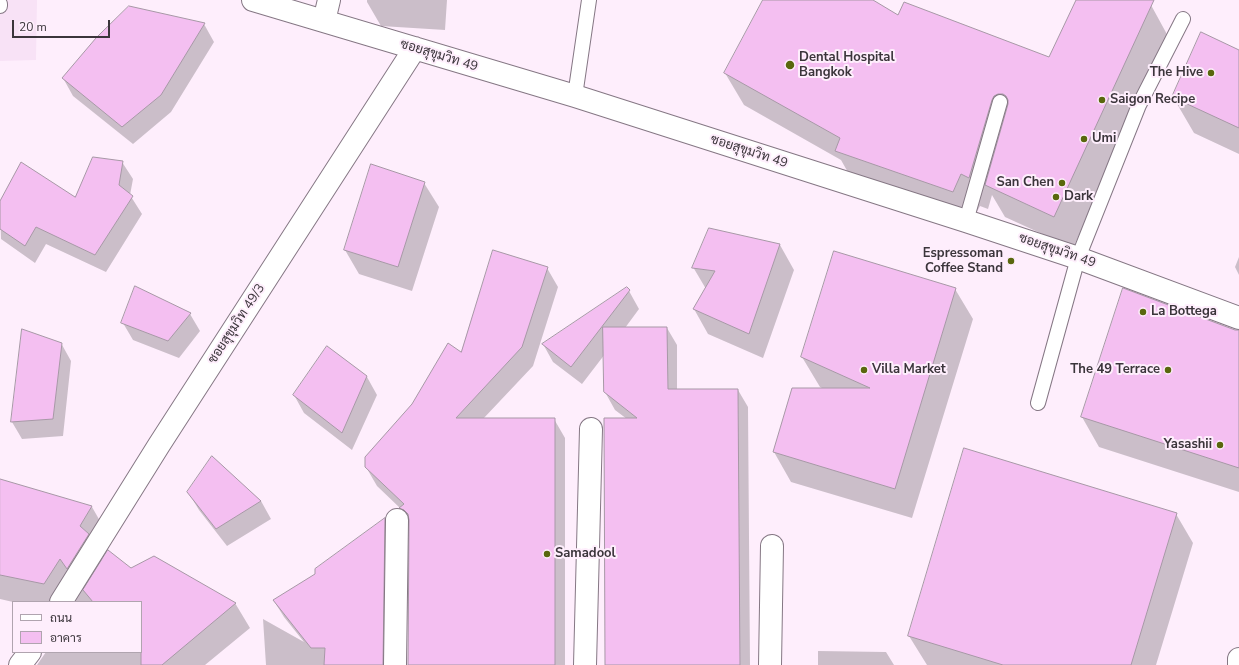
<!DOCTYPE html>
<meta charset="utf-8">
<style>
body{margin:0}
#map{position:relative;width:1239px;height:665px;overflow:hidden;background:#feeefc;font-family:"Nunito Sans",Sarabun,sans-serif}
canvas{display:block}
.legend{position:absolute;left:12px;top:601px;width:130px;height:52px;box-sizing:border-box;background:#feeefc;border:1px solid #b0a4af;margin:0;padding:5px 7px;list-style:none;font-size:12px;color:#3b353b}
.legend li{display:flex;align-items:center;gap:8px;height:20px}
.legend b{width:20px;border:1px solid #b0a4af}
.scale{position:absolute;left:12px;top:20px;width:98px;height:18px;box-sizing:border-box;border:2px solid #3b353b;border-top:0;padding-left:5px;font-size:12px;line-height:14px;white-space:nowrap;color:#3b353b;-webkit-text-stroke:3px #feeefc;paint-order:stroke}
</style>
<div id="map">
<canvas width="1239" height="665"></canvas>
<ul class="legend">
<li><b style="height:5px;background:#fff"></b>ถนน</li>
<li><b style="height:11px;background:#f4bff1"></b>อาคาร</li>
</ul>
<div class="scale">20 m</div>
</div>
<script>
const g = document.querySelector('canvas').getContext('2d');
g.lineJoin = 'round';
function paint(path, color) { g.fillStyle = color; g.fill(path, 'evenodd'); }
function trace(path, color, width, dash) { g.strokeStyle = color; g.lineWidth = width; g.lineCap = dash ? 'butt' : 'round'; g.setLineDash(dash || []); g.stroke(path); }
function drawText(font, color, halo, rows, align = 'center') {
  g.font = font + ' "Nunito Sans",Sarabun,sans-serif'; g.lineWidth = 4; g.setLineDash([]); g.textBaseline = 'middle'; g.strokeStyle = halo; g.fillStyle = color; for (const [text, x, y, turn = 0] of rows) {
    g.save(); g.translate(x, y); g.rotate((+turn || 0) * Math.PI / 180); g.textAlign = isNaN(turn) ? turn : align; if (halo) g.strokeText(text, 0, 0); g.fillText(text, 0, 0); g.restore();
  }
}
const built = new Path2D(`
 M0,0H37L36,60L0,61Z`);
const shadow = new Path2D(`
 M367,0H447L445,30L381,26L367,2Z
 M764,0H871L898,17L1050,58L1077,0H1139L1151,5L1169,38L1073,248L1005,217L992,195L988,209L980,206L971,223L854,183L841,160L744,105L725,73Z
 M130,7L204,24L214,42L171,112L133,144L73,96L63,78Z
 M1239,51V154L1194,133L1173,97Z
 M122,162L133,179L130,195L142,214L106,272L46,244L35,263L1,239L0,203L76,198Z
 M424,183L439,207L412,291L359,274L345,250Z
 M710,229L780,245L794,270L763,358L708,334L694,309L706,289L693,267Z
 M1239,257V275L1235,267Z
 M547,268L558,287L533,366L483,419H554L565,438V665H412L410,526L400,508L377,486L366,467L462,354Z
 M955,289L973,319L912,518L791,482L774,452L824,389L820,387L802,357Z
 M629,291L639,309L625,328H667L677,345V390H738L748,407L750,665H606L627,419L615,410L605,392V354L582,384L553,362L543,344Z
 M190,314L200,331L179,358L133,340L123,323Z
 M22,330L61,343L71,361L63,436L22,439L12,422Z
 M1234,331H1239V492L1099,447L1082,417Z
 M327,347L367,377L377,395L352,450L304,413L294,395Z
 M212,458L261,501L271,519L227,546L199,510L188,492Z
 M0,480L92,507L108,535L98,551L103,560L131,569L154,557L235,603L250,628L205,665H37L46,652H141V602H13L0,599Z
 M1176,514L1193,543L1156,665H927L909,636Z
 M385,520L394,536L392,665H266L263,619L304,642L284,617L274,601L316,574Z
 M818,651L886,652L894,665H818Z`);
const building = new Path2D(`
 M763,0H873L898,15L904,2L1049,57L1076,0H1154L1054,217L985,185L1008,104V100L1006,96L1003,94H998L994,96L992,100L969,178L961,174L953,192L835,151L840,138L724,73Z
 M129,6L205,23L161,95L122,127L62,78L96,38Z
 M1201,32L1239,50V128L1172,97Z
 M93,157L123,161L119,185L133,196L95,255L36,227L25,246L0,229V201L21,162L75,197Z
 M371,164L425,182L398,267L344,250Z
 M709,228L780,244L749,334L693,309L715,271L692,268Z
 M493,250L548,267L522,347L456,418H555V665H408L409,520L408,514L404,510L399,508L404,504L365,467V457L412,404L448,343L461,352Z
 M834,251L956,288L895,489L773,452L792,388H870L801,357Z
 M135,286L191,313L168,341L121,323Z
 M627,287L630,290L571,367L542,344Z
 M1123,288L1235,330H1239V468L1081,417Z
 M603,327H667L668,389H738L740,665H605L604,418H637L604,392Z
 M22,329L62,343L53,419L11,422Z
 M327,346L367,376L342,433L293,395Z
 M964,448L1177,513L1131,665H1003L908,636Z
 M212,456L261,501L216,529L187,492Z
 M0,479L92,506L80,526L89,534L67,569L60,559L44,584L0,575Z
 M385,518L383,665H324L325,648H311L273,600L315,574V569Z
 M108,550L131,568L154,556L236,603L162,665H141V602H93L83,590Z`);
const service = new Path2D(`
 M0,4V6
 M575,96L589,0
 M966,221L1000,102
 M1038,403L1078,258L1139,105L1183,19`);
const minor = new Path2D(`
 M253,0L575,96L966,221L1078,258L1239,318
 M324,21L329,0
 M61,602L159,445L415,48
 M20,665L30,652
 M395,665L397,520
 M585,665L591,429
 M770,665L772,546
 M1239,665V659`);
const markers = [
 [790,65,5,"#59670d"],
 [1211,73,4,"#59670d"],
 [1102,100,4,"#59670d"],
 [1084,139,4,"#59670d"],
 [1062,183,4,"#59670d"],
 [1056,197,4,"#59670d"],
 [1011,261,4,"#59670d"],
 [1143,312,4,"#59670d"],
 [864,370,4,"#59670d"],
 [1168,370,4,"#59670d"],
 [1220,445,4,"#59670d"],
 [547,554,4,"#59670d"]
];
const streetNames = [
 ["ซอยสุขุมวิท 49",439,56,17],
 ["ซอยสุขุมวิท 49",749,152,18],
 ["ซอยสุขุมวิท 49",1057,251,19],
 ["ซอยสุขุมวิท 49/3",237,324,-57]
];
const poiNames = [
 ["Dental Hospital",799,58],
 ["Bangkok",799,73],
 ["The Hive",1203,73,"right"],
 ["Saigon Recipe",1110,100],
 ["Umi",1092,139],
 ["San Chen",1054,183,"right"],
 ["Dark",1064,197],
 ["Espressoman",1003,254,"right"],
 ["Coffee Stand",1003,269,"right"],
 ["La Bottega",1151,312],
 ["Villa Market",872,370],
 ["The 49 Terrace",1160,370,"right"],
 ["Yasashii",1212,445,"right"],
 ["Samadool",555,554]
];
paint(built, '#f8e2f6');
paint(shadow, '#0003');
paint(building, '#f4bff1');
trace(building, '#a798a6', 1);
trace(service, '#857784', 16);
trace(minor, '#857784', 24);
trace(service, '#fff', 14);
trace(minor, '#fff', 22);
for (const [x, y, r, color] of markers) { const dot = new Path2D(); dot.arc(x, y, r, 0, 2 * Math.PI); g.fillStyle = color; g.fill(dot); trace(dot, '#feeefc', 1.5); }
drawText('13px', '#3b353b', '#feeefc', streetNames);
drawText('bold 13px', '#3b353b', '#feeefc', poiNames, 'left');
</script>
